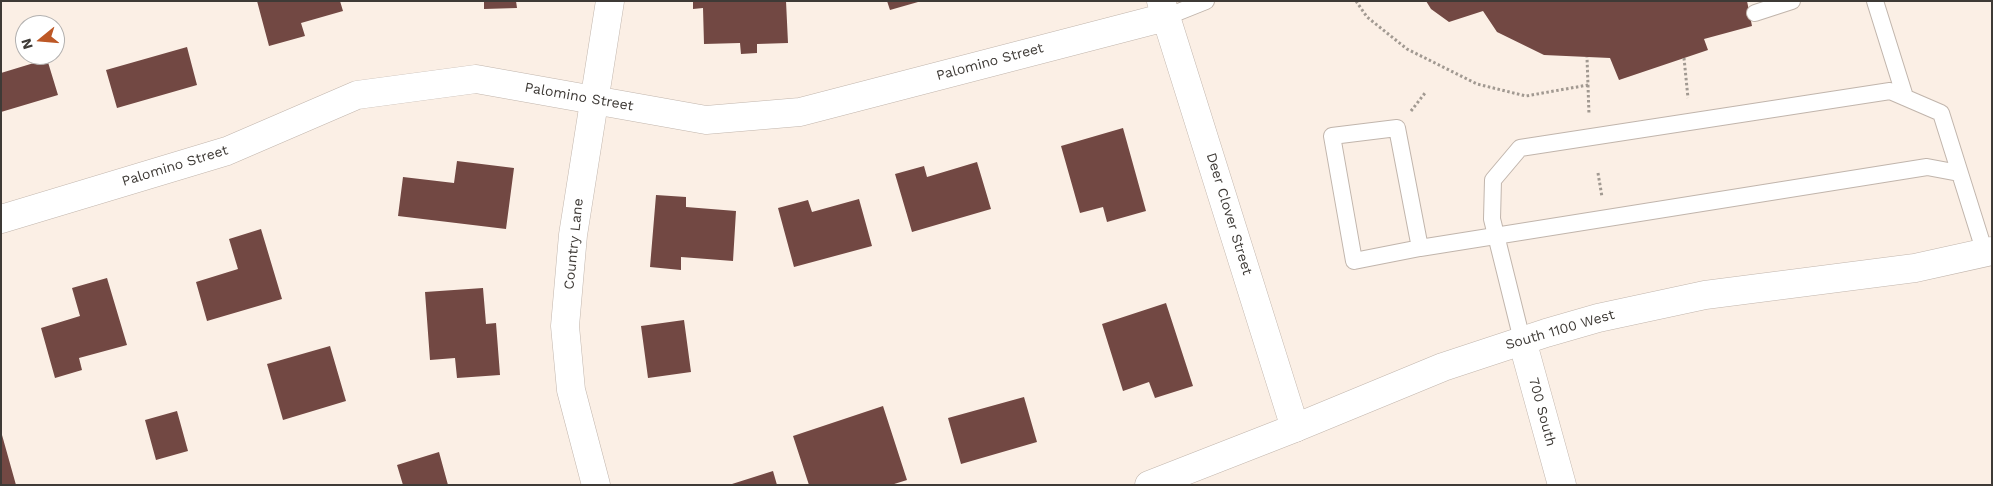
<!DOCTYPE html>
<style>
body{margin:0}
#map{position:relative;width:1993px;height:486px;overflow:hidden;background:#fbefe5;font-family:"Work Sans",sans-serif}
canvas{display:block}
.frame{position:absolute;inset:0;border:2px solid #3e3a36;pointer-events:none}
.north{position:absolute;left:15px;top:15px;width:50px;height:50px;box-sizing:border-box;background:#fff;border:1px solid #b2b0af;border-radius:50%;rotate:253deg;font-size:14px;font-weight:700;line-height:20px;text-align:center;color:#3e3a36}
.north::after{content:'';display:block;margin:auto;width:18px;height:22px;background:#bd5826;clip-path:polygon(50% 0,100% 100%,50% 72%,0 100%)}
</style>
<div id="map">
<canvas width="1993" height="486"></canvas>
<div class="frame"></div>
<div class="north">N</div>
</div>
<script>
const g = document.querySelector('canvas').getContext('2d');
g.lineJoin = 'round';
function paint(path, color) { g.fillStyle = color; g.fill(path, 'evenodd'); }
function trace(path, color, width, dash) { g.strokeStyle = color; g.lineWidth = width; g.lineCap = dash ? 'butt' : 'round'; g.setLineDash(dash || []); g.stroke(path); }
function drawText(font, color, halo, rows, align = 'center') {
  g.font = font + ' "Work Sans",sans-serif'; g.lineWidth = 5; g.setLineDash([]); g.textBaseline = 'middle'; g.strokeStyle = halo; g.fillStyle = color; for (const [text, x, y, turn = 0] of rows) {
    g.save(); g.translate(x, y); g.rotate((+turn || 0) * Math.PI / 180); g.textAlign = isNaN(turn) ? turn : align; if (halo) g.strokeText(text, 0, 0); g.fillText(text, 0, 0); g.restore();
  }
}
const building = new Path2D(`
 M257,1H340L343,11L301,23L305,36L269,46Z
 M484,1H516L517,8L484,9Z
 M693,1H786L788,43L757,44V53L741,54L740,43L704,44L703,8L693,9Z
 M887,1H918V2L890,10Z
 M1426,1H1747L1752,26L1704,39L1708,50L1619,80L1610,58L1544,55L1497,32L1483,11L1449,22L1431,9Z
 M187,47L197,85L117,108L106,70Z
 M47,59L58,95L1,112V73Z
 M1123,128L1146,211L1107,222L1103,207L1080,213L1061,146Z
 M457,161L514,168L506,229L398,216L403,177L454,183Z
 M977,162L991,209L912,232L895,174L924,166L927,177Z
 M656,195L686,197V207L736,211L733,261L681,257V270L650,267Z
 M859,199L872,246L794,267L778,208L808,200L812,212Z
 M261,229L282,299L207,321L196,282L238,269L229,239Z
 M107,278L127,345L79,358L82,370L55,378L41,328L80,316L72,288Z
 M483,288L486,324L496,323L500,375L457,378L455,358L430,360L425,292Z
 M1166,303L1193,386L1155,398L1149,382L1123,391L1102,324Z
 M684,320L691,372L648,378L641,326Z
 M330,346L346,401L283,420L267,364Z
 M1024,397L1037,442L961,464L948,418Z
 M883,406L907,480L891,485H809L793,436Z
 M177,411L188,451L156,460L145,420Z
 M1,435H2L16,485H1Z
 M439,452L448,485H403L397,465Z
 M773,471L777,485H732V484Z`);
const path = new Path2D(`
 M1356,1L1367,17L1407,49L1477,84L1526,96L1588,85L1587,57
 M1684,58L1688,98
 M1588,85L1589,115
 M1411,111L1425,93
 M1598,173L1602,197`);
const service = new Path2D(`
 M1875,1L1905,97
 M1755,13L1792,1
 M1166,17L1206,1
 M1420,248L1397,128L1332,136L1354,261L1420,248L1927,167L1959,173
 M1522,340L1492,219L1493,180L1520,148L1890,91L1941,113L1985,253`);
const minor = new Path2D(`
 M1161,1L1295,428
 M1,219L227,151L357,95L476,79L706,120L800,112L1166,17
 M1522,340L1562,485
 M596,485L571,390L565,326L573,235L610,1`);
const tertiary = new Path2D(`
 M1149,485L1295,428L1443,367L1546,333L1598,318L1705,295L1915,268L1992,251`);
const streetNames = [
 ["Palomino Street",990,62,-15],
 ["Palomino Street",579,97,10],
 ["Palomino Street",175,166,-17],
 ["Deer Clover Street",1229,214,73],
 ["Country Lane",574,244,-84],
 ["South 1100 West",1560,330,-16],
 ["700 South",1542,412,75]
];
paint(building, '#724843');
trace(service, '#c1b5ac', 18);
trace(minor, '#c1b5ac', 29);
trace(tertiary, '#c1b5ac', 29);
trace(path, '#a19991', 3, [2.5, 2.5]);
trace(service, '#fff', 16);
trace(minor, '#fff', 28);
trace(tertiary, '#fff', 28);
drawText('14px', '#3e3a36', '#fff', streetNames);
</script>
